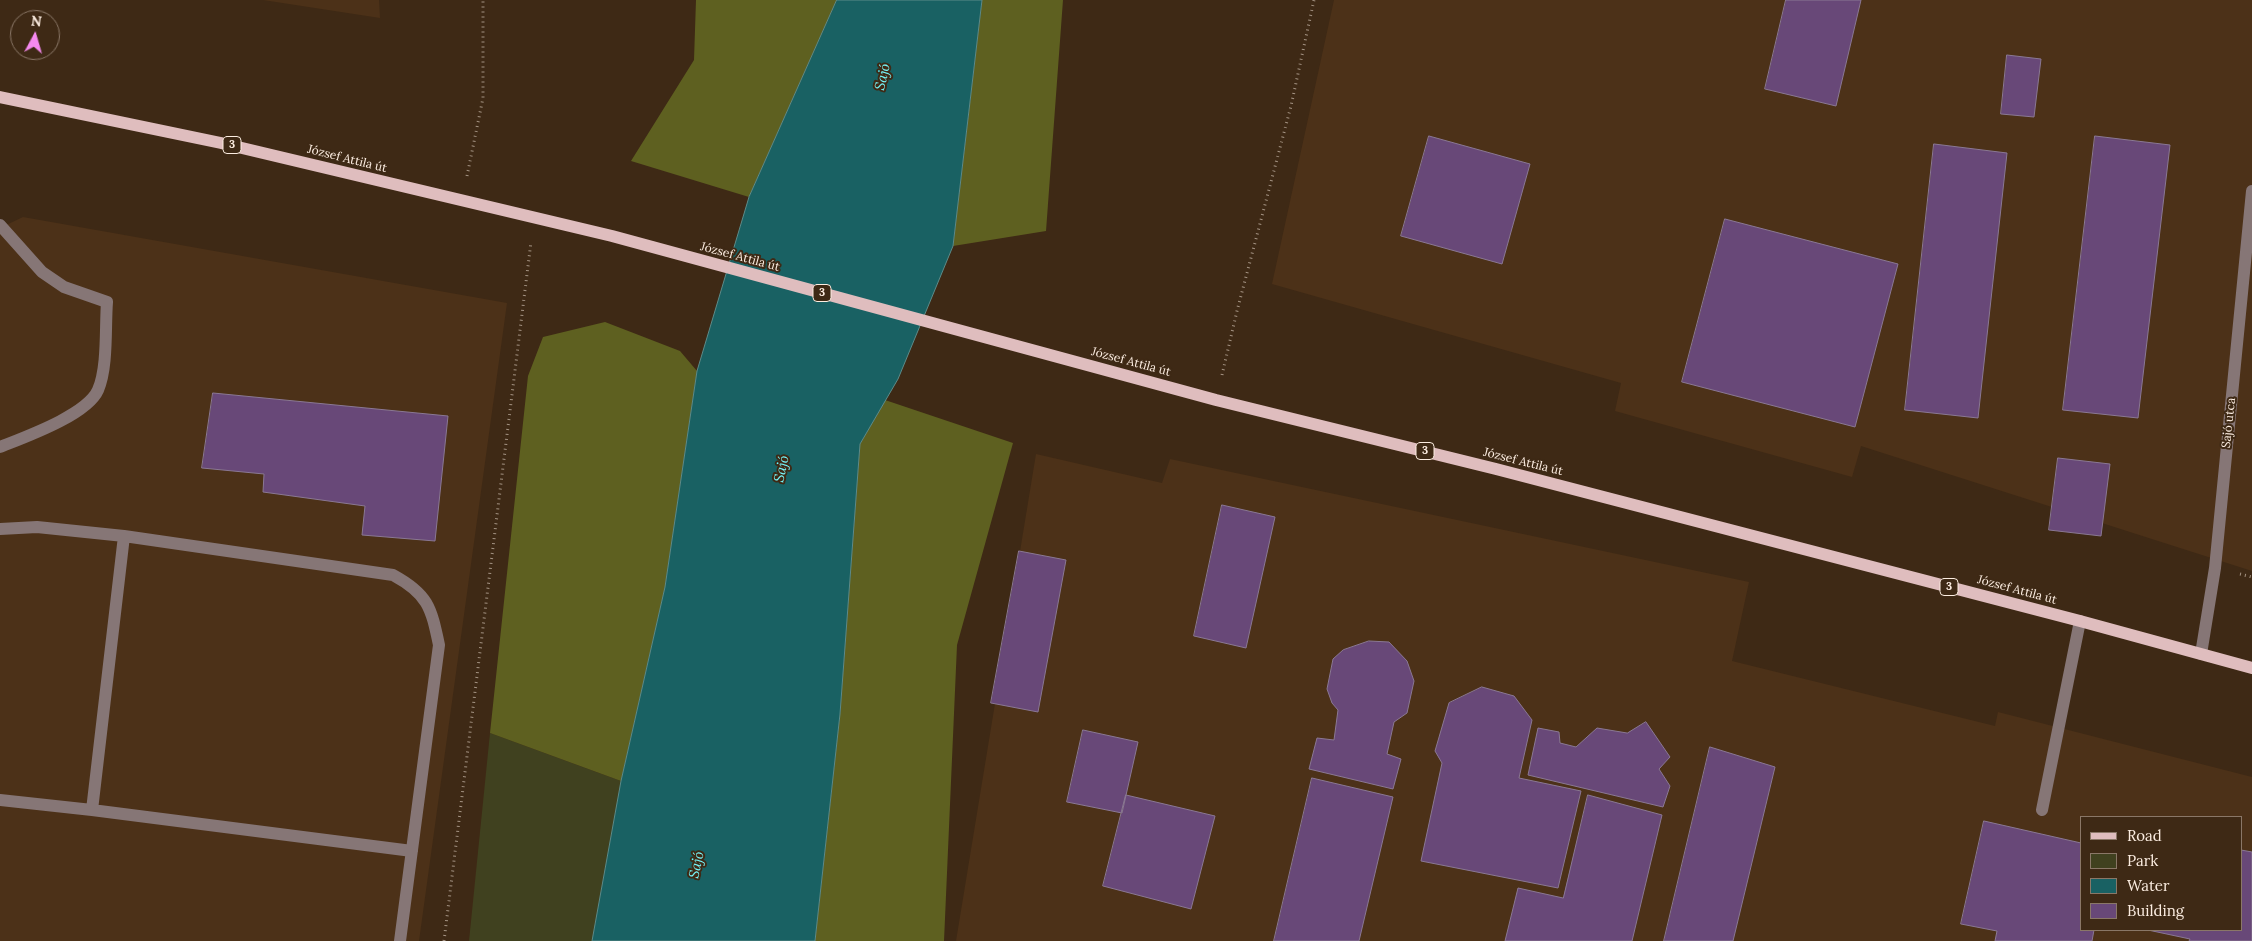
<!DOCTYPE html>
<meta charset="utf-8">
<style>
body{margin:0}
#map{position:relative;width:2252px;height:941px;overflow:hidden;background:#3e2915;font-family:Lora,serif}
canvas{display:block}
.legend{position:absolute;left:2080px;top:816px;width:162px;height:115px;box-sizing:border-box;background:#3e2915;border:1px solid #8a7767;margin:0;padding:6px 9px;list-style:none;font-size:15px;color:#fcede1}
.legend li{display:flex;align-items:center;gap:10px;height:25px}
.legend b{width:25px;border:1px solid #8a7767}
.north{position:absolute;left:10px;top:10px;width:50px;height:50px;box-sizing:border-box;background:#3e2915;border:1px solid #8a7767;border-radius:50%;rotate:6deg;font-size:14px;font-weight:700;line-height:20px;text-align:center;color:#fcede1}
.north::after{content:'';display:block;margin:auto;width:18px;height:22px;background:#f589ef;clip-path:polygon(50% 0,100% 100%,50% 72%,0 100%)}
</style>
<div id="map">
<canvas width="2252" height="941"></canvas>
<ul class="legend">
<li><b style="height:6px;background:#dfbdbe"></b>Road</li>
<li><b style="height:14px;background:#40411f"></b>Park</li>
<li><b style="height:14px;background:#196163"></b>Water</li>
<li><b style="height:14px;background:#684878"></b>Building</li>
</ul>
<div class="north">N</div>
</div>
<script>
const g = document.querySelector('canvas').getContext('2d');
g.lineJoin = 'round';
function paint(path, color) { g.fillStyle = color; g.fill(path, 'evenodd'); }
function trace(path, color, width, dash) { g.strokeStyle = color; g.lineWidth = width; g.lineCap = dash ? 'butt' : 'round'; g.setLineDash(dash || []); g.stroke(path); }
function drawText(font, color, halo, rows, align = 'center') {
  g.font = font + ' Lora,serif'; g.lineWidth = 4; g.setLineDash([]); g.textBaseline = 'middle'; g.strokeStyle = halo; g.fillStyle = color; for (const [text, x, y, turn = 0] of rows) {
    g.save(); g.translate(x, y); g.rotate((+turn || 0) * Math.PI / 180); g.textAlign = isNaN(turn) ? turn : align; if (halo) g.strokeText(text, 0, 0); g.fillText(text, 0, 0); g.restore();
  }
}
const built = new Path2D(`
 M263,0H379L380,18Z
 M1334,0H2252V571L1861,446L1852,477L1615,411L1621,383L1272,284Z
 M23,217L507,303L419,941H0V228Z
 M1036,454L1162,483L1170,459L1749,582L1732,661L1995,726L1998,712L2252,777V941H956ZM2081,817H2241V930H2081Z`);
const green = new Path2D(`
 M490,733L621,781L592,941H469Z`);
const forest = new Path2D(`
 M696,0H837L749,197L631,161L694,60Z
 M982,0H1063L1046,231L953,246Z
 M605,322L680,351L697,371L665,587L621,781L490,733L528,376L543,337Z
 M885,400L1013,443L957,645L944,941H815L840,714L860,444Z`);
const water = new Path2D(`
 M837,0H982L953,246L898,379L860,444L840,714L815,941H592L621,781L665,587L697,371L749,197Z`);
const building = new Path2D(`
 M1786,0H1861L1836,106L1765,89Z
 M2007,55L2041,59L2034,117L2001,114Z
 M1429,136L1530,164L1502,264L1401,236Z
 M2095,136L2170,145L2138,418L2063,410Z
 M1934,144L2007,153L1978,418L1905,410Z
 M1725,219L1898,264L1855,427L1682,382Z
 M213,393L448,416L435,541L362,535L365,506L263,492L264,474L202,468Z
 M2058,458L2110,464L2101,536L2049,530Z
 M1222,505L1275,517L1246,648L1194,636Z
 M1019,551L1066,560L1038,712L991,703Z
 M1369,641L1389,642L1407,661L1414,681L1407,713L1394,722L1387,754L1401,759L1393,789L1309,769L1317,738L1334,740L1338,710L1332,703L1327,689L1333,659L1343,650Z
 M1482,687L1514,696L1532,720L1519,778L1581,791L1558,888L1421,861L1442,763L1435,751L1449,703Z
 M1646,722L1670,757L1659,769L1670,786L1663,807L1528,775L1538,728L1559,732L1560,743L1576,747L1597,728L1627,733Z
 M1083,730L1138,742L1122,813L1067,802Z
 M1710,747L1775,767L1733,941H1664Z
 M1312,778L1393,797L1359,941H1274Z
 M1126,795L1215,816L1191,909L1103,886Z
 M1588,795L1662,815L1632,941H1505L1518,888L1563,898Z
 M1984,821L2081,843V930H2094L2092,941H1995L1997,931L1961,924Z
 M2241,850L2252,852V941H2189L2190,939L2148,930H2241Z`);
const path = new Path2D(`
 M467,176L483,98V0
 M1222,375L1237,311L1291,106L1314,0
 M2240,574L2252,577
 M444,941L531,242`);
const minor = new Path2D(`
 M0,225L42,272L64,287L107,302C105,327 108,367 98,390C87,415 25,437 0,447
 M0,529L37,527L124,536L393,575C428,594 431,607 439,645L400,941
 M2201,654L2215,568L2252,191
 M0,800L92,810L412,851
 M92,810L124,536
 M2042,810L2080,621`);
const major = new Path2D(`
 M0,97L221,143L612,236L1216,400L1496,469L2080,621L2252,668`);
const shields = [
 [232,145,18],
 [822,293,18],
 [1425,451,18],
 [1949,587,18]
];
const shieldNames = [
 ["3",232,145],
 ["3",822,293],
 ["3",1425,451],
 ["3",1949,587]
];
const streetNames = [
 ["József Attila út",347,159,14],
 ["József Attila út",740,257,15],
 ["József Attila út",1131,362,15],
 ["Sajó utca",2229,423,-84],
 ["József Attila út",1523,462,14],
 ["József Attila út",2017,590,15]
];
const waterNames = [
 ["Sajó",883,77,-77],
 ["Sajó",782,469,-78],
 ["Sajó",697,865,-78]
];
paint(built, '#4c3118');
paint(green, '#40411f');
paint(forest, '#5e6020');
paint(water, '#196163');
trace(water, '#5d8b89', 1);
paint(building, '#684878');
trace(building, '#8a7893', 1);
trace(path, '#a49383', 3, [1, 4]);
trace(minor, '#867676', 12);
trace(major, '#dfbdbe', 12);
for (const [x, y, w] of shields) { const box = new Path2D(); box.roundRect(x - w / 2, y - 8.5, w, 17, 4); g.fillStyle = '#3e2915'; g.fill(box); trace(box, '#fcede1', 1); }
drawText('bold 11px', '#fcede1', null, shieldNames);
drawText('12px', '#fcede1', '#3e2915', streetNames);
drawText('italic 14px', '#76f7fb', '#3e2915', waterNames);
</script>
